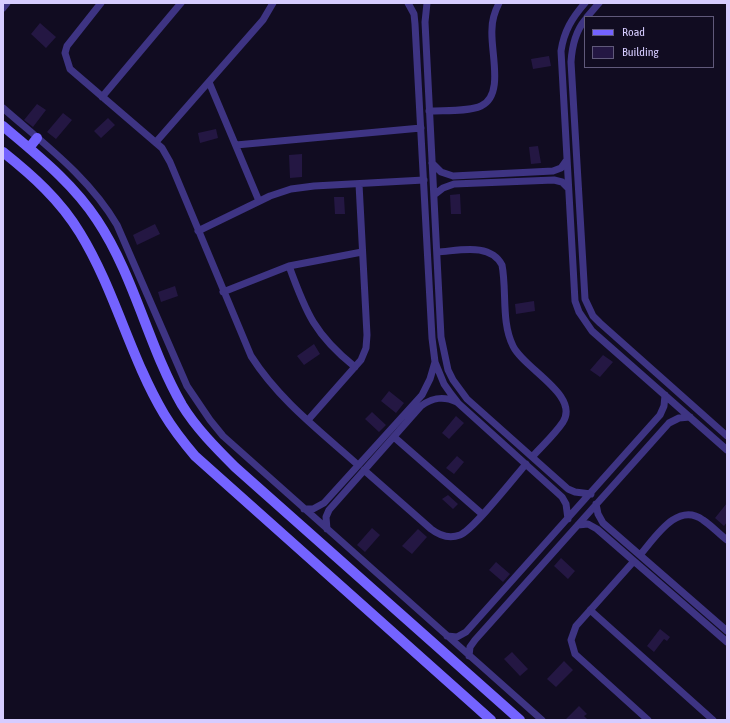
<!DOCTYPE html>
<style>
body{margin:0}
#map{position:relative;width:730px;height:723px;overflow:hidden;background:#110c21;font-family:"Asap Condensed",sans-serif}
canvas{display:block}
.frame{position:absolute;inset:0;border:4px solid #d6ccff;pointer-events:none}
.legend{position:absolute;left:584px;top:16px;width:130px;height:52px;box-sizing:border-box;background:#110c21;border:1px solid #60597a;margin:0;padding:5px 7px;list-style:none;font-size:12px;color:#d6ccff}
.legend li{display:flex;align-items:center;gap:8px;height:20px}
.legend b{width:20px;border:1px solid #60597a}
</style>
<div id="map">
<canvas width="730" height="723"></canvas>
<div class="frame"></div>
<ul class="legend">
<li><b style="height:5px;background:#7463ff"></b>Road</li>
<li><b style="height:11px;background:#241743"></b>Building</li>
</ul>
</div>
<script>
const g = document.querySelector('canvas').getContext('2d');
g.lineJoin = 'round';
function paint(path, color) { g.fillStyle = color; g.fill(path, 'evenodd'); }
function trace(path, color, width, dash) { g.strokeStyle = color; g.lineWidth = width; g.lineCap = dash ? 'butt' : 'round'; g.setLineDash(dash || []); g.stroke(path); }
const building = new Path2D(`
 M40,23L56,37L46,48L31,34Z
 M549,56L551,66L533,69L531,59Z
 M37,104L46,110L33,127L24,120Z
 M63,113L72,120L56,139L47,132Z
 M108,118L115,125L101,138L94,131Z
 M216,129L218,138L200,143L198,133Z
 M538,146L541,163L531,164L529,147Z
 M302,154V177L290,178L289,155Z
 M460,194L461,214H451L450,195Z
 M334,197H344L345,214H335Z
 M155,224L160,234L137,245L133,235Z
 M175,286L178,296L161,302L158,292Z
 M534,301L535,311L516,314L515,304Z
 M314,344L320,354L304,365L297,356Z
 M603,355L613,362L600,377L590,370Z
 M389,391L404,403L396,413L381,401Z
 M372,412L386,425L379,432L365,419Z
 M456,416L464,423L449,439L442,433Z
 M457,456L464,462L454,474L446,468Z
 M448,495L458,504L453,509L442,499Z
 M727,503V522L724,526L715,518Z
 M372,528L380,535L365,552L357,545Z
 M418,529L427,537L412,554L402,546Z
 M561,558L575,571L568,579L554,566Z
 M496,562L510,574L503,582L489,570Z
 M660,629L670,637L667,641L664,639L654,652L647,646Z
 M512,652L528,669L520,676L504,659Z
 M564,661L573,670L556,687L547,679Z
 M579,706L587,714L584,716L588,720H565Z`);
const street = new Path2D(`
 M101,3L67,46L65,53L70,69L162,148L170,162L251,356C279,400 320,431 358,465
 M408,3L414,14L415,24L432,338L435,362L444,384L451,394L458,403L562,497L566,504L568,519
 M427,3L425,22L441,337L448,370L453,380L467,399L568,489L575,492L591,494
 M585,3C572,18 564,31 561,51L575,301L579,312L592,331L727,450
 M3,8L7,3
 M587,17L599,3
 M585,20C575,32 572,46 571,62L585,299L593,316L600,323L727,436
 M209,82L259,201
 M102,97L181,3
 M3,108C44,144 89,177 117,225L187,386L210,420L223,436L542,720
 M429,111C443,110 468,112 481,106C505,95 490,51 492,29C492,20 495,11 499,3
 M156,142L263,20L273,3
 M236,145L421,128
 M432,163L441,172L453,176L553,171L561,168L566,161
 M434,195L443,188L454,184L554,180L562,182L568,188
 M198,231L270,196L291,189L314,186L424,180
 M437,252C458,251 490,242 502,265C507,291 501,322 513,346C524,369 580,395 563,422C555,434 543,445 533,456
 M289,266C306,313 315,335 355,367
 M223,292L289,266L362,252
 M308,420L361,360L366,348L367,335L359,184
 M394,437L482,514
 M364,470L431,529C440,536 449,539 460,535C473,530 514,478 526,464
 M596,504L598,514L603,523L727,631
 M304,509H313L324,503L422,395L430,379L435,362
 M578,525L588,524L597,529L727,642
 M327,529L326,517L329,510L421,406C433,397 444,396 457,402
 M640,555C655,538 677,501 703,520C712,526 719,534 727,540
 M634,561L576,626L571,640L575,654L648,720
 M590,610L713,720
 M447,636L457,637L466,632L660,415L664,406L665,395
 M469,656L470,647L475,640L669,423L679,418L690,417`);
const secondary = new Path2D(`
 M3,126C37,155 72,182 97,220C135,277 148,346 182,405C196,428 216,448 235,467L520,720
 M29,148L37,138
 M3,152C33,176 60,200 80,233C115,290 130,357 164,414C173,429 184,443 195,456L491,720`);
paint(building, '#241743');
trace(street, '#3e3483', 7);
trace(secondary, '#7463ff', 10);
</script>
